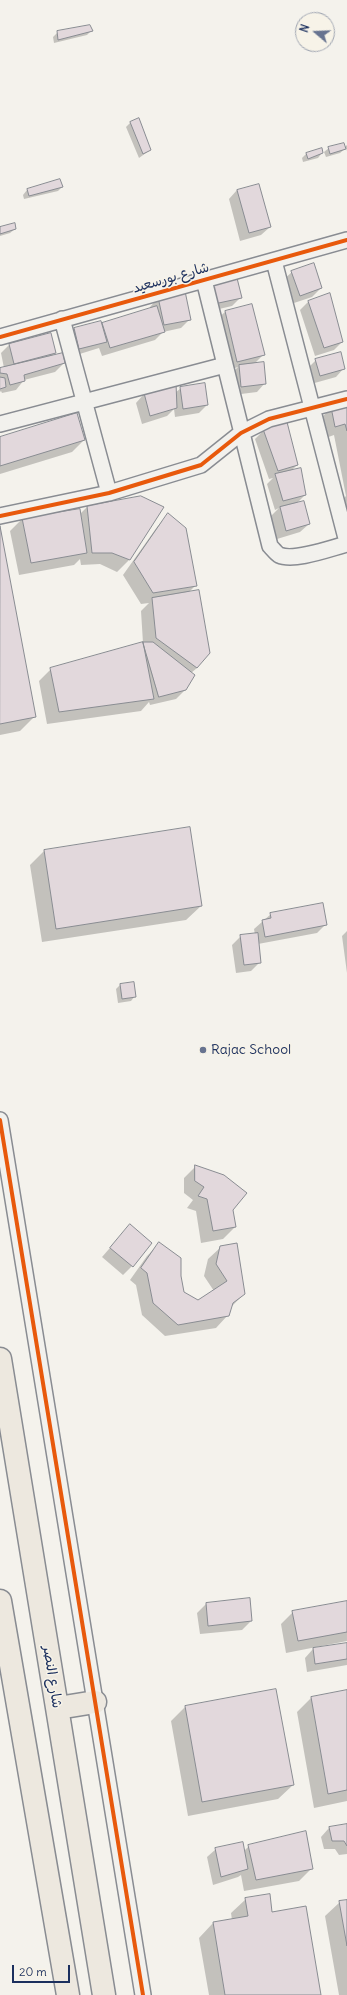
<!DOCTYPE html>
<meta charset="utf-8">
<style>
body{margin:0}
#map{position:relative;width:347px;height:1995px;overflow:hidden;background:#f4f2ec;font-family:Delius,sans-serif}
canvas{display:block}
.north{position:absolute;left:295px;top:12px;width:40px;height:40px;box-sizing:border-box;background:#f7f3e8;border:1px solid #9fa5b1;border-radius:50%;rotate:289deg;font-size:11px;font-weight:700;line-height:16px;text-align:center;color:#1b2f5e}
.north::after{content:'';display:block;margin:auto;width:14px;height:18px;background:#677390;clip-path:polygon(50% 0,100% 100%,50% 72%,0 100%)}
.scale{position:absolute;left:12px;top:1965px;width:58px;height:18px;box-sizing:border-box;border:2px solid #1b2f5e;border-top:0;padding-left:5px;font-size:12px;line-height:14px;white-space:nowrap;color:#1b2f5e;-webkit-text-stroke:3px #f7f3e8;paint-order:stroke}
</style>
<div id="map">
<canvas width="347" height="1995"></canvas>
<div class="north">N</div>
<div class="scale">20 m</div>
</div>
<script>
const g = document.querySelector('canvas').getContext('2d');
g.lineJoin = 'round';
function paint(path, color) { g.fillStyle = color; g.fill(path, 'evenodd'); }
function trace(path, color, width, dash) { g.strokeStyle = color; g.lineWidth = width; g.lineCap = dash ? 'butt' : 'round'; g.setLineDash(dash || []); g.stroke(path); }
function drawText(font, color, halo, rows, align = 'center') {
  g.font = font + ' Delius,"Playpen Sans Arabic",sans-serif'; g.lineWidth = 3; g.setLineDash([]); g.textBaseline = 'middle'; g.strokeStyle = halo; g.fillStyle = color; for (const [text, x, y, turn = 0] of rows) {
    g.save(); g.translate(x, y); g.rotate((+turn || 0) * Math.PI / 180); g.textAlign = isNaN(turn) ? turn : align; if (halo) g.strokeText(text, 0, 0); g.fillText(text, 0, 0); g.restore();
  }
}
const shadow = new Path2D(`
 M91,31L87,35L54,43L53,37L58,32Z
 M139,120L150,150L139,158L126,127L130,123Z
 M347,145V151L346,148L340,153L326,157L324,152L329,148H344Z
 M322,153L318,158L303,162L302,158L306,154Z
 M59,180L62,187L58,191L24,199L23,195L27,190Z
 M237,190L270,227L261,235L240,241L229,199Z
 M0,228L15,229L10,233L0,236Z
 M292,272L321,288L312,297L291,304L283,280Z
 M202,293L241,297L232,306L206,312Z
 M158,298L190,319L181,328L163,332L155,340L102,356L99,348L70,357L66,337L74,329L101,324L150,309V307Z
 M308,302L342,342L334,350L315,356L300,310Z
 M252,305L264,354L254,364L265,383L257,392L233,395L230,375L238,367L229,370L216,320L225,312Z
 M9,345L55,353L51,357L64,363L55,372L24,380L16,390L2,393L1,391L0,392V369L4,368L1,353Z
 M316,360L344,368L336,377L311,384L307,369Z
 M181,388L207,405L199,413L175,417L174,409L167,416L142,424L136,403L144,394L175,393Z
 M347,404V521L340,502L346,496L334,435L323,439L319,420L331,408Z
 M264,430L297,465L290,472L305,495L296,504L309,524L300,532L277,539L271,516L279,508L275,510L267,484L273,478L269,479L255,439Z
 M0,438L84,440L72,452L0,474Z
 M87,507L129,560L117,572L100,564L81,565L80,559L74,565L19,575L10,531L22,519L80,514Z
 M168,515L196,585L188,593L197,668L191,673L185,690L176,699L150,705L149,702L141,711L47,724L39,681L51,669L143,643L141,611L149,603L141,604L123,575L157,527Z
 M0,527L34,717L20,731L0,735Z
 M45,850L201,906L186,920L42,942L30,865Z
 M271,914L326,924L317,933L258,944L260,962L251,971L236,973L232,945L241,936L255,935L254,929Z
 M347,931V973L342,936Z
 M134,983L135,996L131,1001L118,1003L116,989L120,985Z
 M196,1166L232,1210L235,1227L223,1239L201,1243L196,1211L187,1208L193,1200L184,1193V1178Z
 M130,1225L132,1266L123,1275L102,1257Z
 M159,1244L183,1293L198,1301L214,1291L204,1276L208,1259L221,1247L244,1294L231,1307L228,1315L216,1328L165,1336L142,1315L136,1285L130,1280L147,1256Z
 M249,1599L251,1621L242,1630L200,1634L197,1613L206,1604Z
 M347,1602V1641L286,1653L281,1624L293,1612Z
 M347,1644V1665L307,1672L305,1658L313,1649Z
 M347,1691V1801L314,1808L297,1712L311,1698Z
 M185,1707L293,1785L278,1799L188,1816L171,1721Z
 M347,1825V1854L339,1855L335,1849H324L321,1837L329,1828Z
 M249,1846L311,1869L299,1881L244,1891L241,1875L238,1877L213,1885L207,1857L216,1849L244,1851Z
 M246,1899L271,1913L320,1995H209L199,1938L213,1923L232,1920L231,1913Z
 M347,1901V1995H339L325,1916L340,1902Z`);
const building = new Path2D(`
 M90,25L93,31L58,40L57,31Z
 M139,118L151,150L143,154L130,122Z
 M344,143L346,149L330,154L328,147Z
 M322,148L323,153L308,159L306,153Z
 M60,179L63,187L29,196L27,189Z
 M259,184L271,227L249,233L237,190Z
 M15,223L16,229L0,234V227Z
 M314,263L322,288L300,296L291,271Z
 M237,278L242,298L214,304L210,283Z
 M185,291L191,320L164,325L158,297Z
 M330,293L343,342L324,348L308,301Z
 M252,304L265,355L237,362L225,311Z
 M157,306L165,332L110,348L102,323Z
 M101,321L107,342L79,349L74,328Z
 M51,333L56,353L14,364L9,344Z
 M341,352L345,369L320,376L315,359Z
 M63,353L65,363L24,375L25,381L10,385L7,374L0,373V368Z
 M264,362L266,384L241,387L239,365Z
 M0,377L5,378L6,387L0,389Z
 M176,383L177,408L150,416L144,393Z
 M205,383L208,405L183,409L180,387Z
 M347,403V431L345,424L335,427L331,407Z
 M77,413L85,440L0,466V437Z
 M287,422L298,465L278,471L263,429Z
 M301,468L306,495L283,501L275,474Z
 M141,496L164,507L130,560L112,553H92L87,506Z
 M304,501L310,524L286,531L280,507Z
 M80,509L87,553L31,563L22,518Z
 M168,513L186,528L197,586L153,593L134,562Z
 M0,526L36,717L0,724Z
 M199,590L210,653L197,668L156,638L152,598Z
 M143,642L154,699L59,712L50,668Z
 M143,642H153L195,675L186,690L159,697Z
 M190,827L202,906L56,929L44,850Z
 M323,903L327,925L265,937L262,920L271,918L270,913Z
 M258,933L261,963L244,965L240,935Z
 M134,982L136,997L122,999L120,984Z
 M195,1165L224,1175L247,1193L233,1210L236,1227L213,1231L207,1199L198,1196L204,1187L195,1181Z
 M130,1224L152,1243L133,1267L110,1248Z
 M159,1242L181,1258V1276L184,1292L198,1300L227,1281L216,1264L220,1246L237,1243L245,1294L233,1303L229,1316L178,1325L153,1303L147,1273L141,1268Z
 M250,1598L252,1621L208,1626L206,1603Z
 M347,1601V1632L298,1641L292,1611Z
 M347,1643V1659L315,1664L313,1648Z
 M276,1689L294,1785L202,1802L185,1706Z
 M347,1690V1790L328,1794L311,1697Z
 M347,1824V1846L344,1841H332L329,1827Z
 M306,1831L313,1869L256,1880L248,1845Z
 M243,1842L248,1869L221,1877L215,1848Z
 M270,1894L272,1912L306,1906L321,1995H225L213,1922L248,1916L245,1898Z
 M347,1900V1946L339,1901Z`);
const street = new Path2D(`
 M274,261L347,542
 M204,280L270,546C273,549 276,553 279,555C294,562 331,548 347,544
 M62,319L109,493
 M0,337L347,240
 M0,424L225,365
 M0,516L109,493L201,465L241,433L269,419L347,399
 M0,1120L143,1995`);
const primary = new Path2D(`
 M0,1359L104,1995
 M0,1601L68,1995
 M58,1708L95,1702`);
const cycleway = new Path2D(`
 M0,337L347,240
 M0,516L109,493L201,465L241,433L269,419L347,399
 M0,1120L143,1995`);
const markers = [
 [203,1050,4,"#677390"]
];
const streetNames = [
 ["شارع بورسعيد",171,278,-16],
 ["شارع النصر",52,1677,81]
];
const poiNames = [
 ["Rajac School",211,1050]
];
paint(shadow, '#0003');
paint(building, '#e2d8dc');
trace(building, '#898c92', 1);
trace(street, '#898c92', 18);
trace(primary, '#898c92', 25);
trace(street, '#f2f1ed', 15);
trace(primary, '#ede8df', 22);
trace(cycleway, '#e8590c', 4);
for (const [x, y, r, color] of markers) { const dot = new Path2D(); dot.arc(x, y, r, 0, 2 * Math.PI); g.fillStyle = color; g.fill(dot); trace(dot, '#f7f3e8', 1.5); }
drawText('14px', '#1b2f5e', '#f7f3e8', streetNames);
drawText('14px', '#1b2f5e', '#f7f3e8', poiNames, 'left');
</script>
